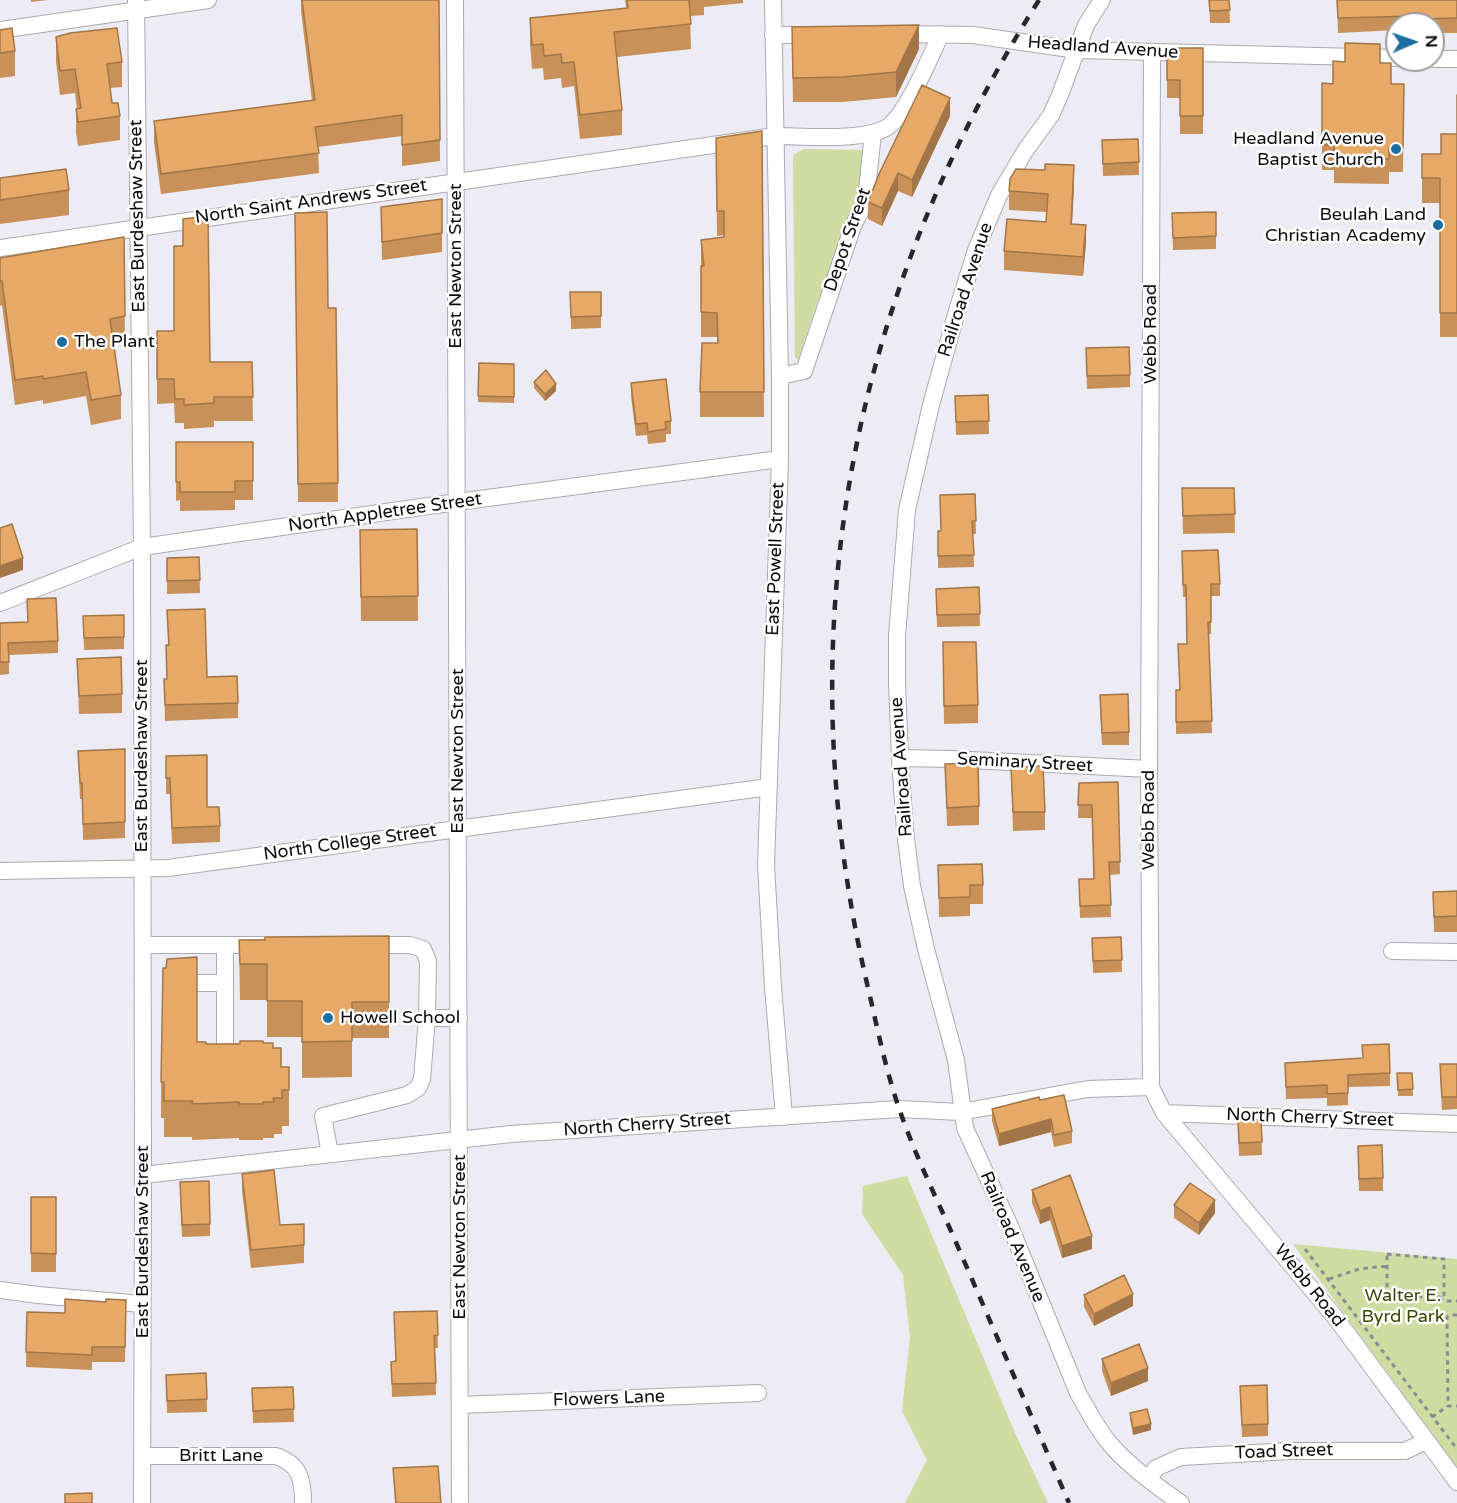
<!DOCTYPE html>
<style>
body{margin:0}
#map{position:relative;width:1457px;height:1503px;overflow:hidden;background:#edebf3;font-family:"Varela Round",sans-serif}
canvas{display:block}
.north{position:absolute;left:1385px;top:12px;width:60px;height:60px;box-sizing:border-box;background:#fff;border:2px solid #9e9d9f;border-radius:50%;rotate:88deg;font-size:16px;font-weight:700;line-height:24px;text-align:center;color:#0c0b0e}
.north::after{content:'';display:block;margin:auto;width:21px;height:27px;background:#1d6ea0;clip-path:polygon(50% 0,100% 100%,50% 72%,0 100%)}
</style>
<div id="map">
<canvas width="1457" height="1503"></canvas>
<div class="north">N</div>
</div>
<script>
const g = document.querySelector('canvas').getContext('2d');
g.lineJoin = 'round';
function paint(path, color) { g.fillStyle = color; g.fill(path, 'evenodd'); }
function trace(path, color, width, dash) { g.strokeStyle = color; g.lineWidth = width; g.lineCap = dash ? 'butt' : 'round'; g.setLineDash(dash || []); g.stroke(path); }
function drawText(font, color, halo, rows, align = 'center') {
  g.font = font + ' "Varela Round",sans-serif'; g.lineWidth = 5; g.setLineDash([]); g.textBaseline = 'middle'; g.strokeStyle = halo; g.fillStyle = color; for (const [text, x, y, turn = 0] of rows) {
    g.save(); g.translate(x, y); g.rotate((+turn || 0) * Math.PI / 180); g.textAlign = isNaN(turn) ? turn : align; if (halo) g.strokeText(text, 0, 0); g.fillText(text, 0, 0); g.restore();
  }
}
const green = new Path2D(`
 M804,149L864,150L858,200L817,303L798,360L795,357L793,158L794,154Z
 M907,1176L1015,1433L1048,1503H905L927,1460L902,1411L910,1337L903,1275L862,1214L863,1186Z
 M1293,1244L1457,1259V1467Z`);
const path = new Path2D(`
 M1305,1249L1457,1449
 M1387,1254L1444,1259V1297H1387Z
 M1329,1279L1359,1269L1387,1266
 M1440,1297L1443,1301H1457
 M1457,1315H1449L1447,1317L1448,1406H1457
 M1432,1417L1448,1406`);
const minor = new Path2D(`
 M136,0L142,547L143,1175L142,1503
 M455,0L460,1503
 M773,0L780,376V459L766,865L773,987L784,1117
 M1102,0L1086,25L1060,95L1051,115L1025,151L999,195L976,250L957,311L931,405L907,510L897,636V684L900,758L905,831L912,886L926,949L956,1060L965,1128L1010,1226L1078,1393C1088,1410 1097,1429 1110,1444C1130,1467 1156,1486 1181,1503
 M0,30L208,0
 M897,34L973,35L1077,50L1397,58
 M773,35H815
 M1152,53L1149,769L1151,1087L1164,1113L1335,1317L1457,1482
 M1433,59H1457
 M0,248L775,136C803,136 867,142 889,126C908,111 930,57 941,34
 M780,376L804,371L853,226L866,200L873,133
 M0,603L142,547L435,505L780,459
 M900,758L950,759L1149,769
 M0,871L168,868L769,787
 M143,945H262
 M225,945V1056H233
 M1392,951L1457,952
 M174,983H224
 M427,1018H459
 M1164,1113L1457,1124
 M330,1154L323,1116L407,1095L418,1088L422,1079L427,1018L428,961L423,949L410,945H369
 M143,1175L511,1134L899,1109L961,1112L1088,1089L1151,1087
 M0,1290L38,1295L142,1304
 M460,1405L758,1393
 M142,1456H276C300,1464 303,1480 303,1503
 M1149,1479L1156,1468L1181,1457L1291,1451H1405L1426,1441`);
const rail = new Path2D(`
 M1039,0C846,305 785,641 869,992C878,1031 886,1071 899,1108C914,1153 936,1197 955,1240C993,1328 1031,1415 1069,1503`);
const wall = new Path2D(`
 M31,0H48L31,2Z
 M301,0H439L440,161L402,166V136L318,147L319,173L161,194L154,142V121L312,101L301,11Z
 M625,0H743V3L704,7V15L690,16L691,49L617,57L622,110V135L580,139L574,86L562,88L561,78L544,80L543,68L532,69L530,43V18L626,8Z
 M1209,0H1229L1230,23H1210Z
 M1337,0H1457V33H1433V24H1397V30L1338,33Z
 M0,30L15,51V76L0,78Z
 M56,37L122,62V87L110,88L112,103L120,116V140L78,146L76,133V109H77L75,93L60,95L56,61Z
 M1167,48H1203V134H1180V98H1167Z
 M919,49L896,97L843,102H793L792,52Z
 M1380,63L1391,84H1404L1403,172H1389V184L1334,183V170H1322V83L1333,84Z
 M1457,95V337H1440V203H1422V154H1441L1457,134Z
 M950,116L912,197L898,191L882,226L868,219V202Z
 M762,131L764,417H700V392L717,343V337H701V240L724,237V235L717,236L716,138Z
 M1138,139L1139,175L1103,176L1102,140Z
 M0,178L69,190V215L0,224Z
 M1074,184L1072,224L1086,243L1083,276L1004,270V251L1046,222V212L1009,210V191Z
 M442,199V252L382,260L381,207Z
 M1216,212V249L1173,250L1172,213Z
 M295,213L328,308H336L338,502H298Z
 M124,237L125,341L114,343L121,395V419L91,425L86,396L43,404V400L15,405L2,305L0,306V258Z
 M570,292H601V328L571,329Z
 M157,331L210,362H252L253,421H214V427L184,429V423H175L174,403L157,404Z
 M1086,360L1130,375V387L1087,389Z
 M479,363L514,364V403L478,402Z
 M534,382L556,391L545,401L534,388Z
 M631,383L671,421V434H666V442L648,444L647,435L636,436L631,396Z
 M988,395L989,434L956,435L955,396Z
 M176,442H253V500H235V510L180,511V500L176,501Z
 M1182,488H1234L1235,533L1183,534Z
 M975,494L976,534H973L974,567L938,568V531H940Z
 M417,529L418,621H361L360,530Z
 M199,557L200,593L167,594V558Z
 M1182,563L1220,584V596H1211V634H1208L1212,733L1176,734V690H1179L1187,644L1186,597H1183Z
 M979,587L980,626L937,627L936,589Z
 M167,610L207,677L238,703V718L165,721L164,679H167L166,645H168Z
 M124,615V649L84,650L83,616Z
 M0,623L58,641V653L9,655V674L0,675Z
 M943,642L978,705V723L944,724Z
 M77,659L122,694V713L79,714Z
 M1100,707L1129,732V745H1102Z
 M125,749V838L83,840L82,799H80L78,751Z
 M166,756L207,807L220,826V842L172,844L170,794H166Z
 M945,764L979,806V825L947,826Z
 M1011,767L1045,812V830L1013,831Z
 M1118,782L1120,874L1110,875L1111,917L1080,918L1079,879H1094L1092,818H1078L1079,783Z
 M938,865L983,885V904H970V916L939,917Z
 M1457,891V932H1434L1433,892Z
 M389,936V1038H352V1077L302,1078V1037H267V1000H240L239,940Z
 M1121,937L1122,972L1093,973L1092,938Z
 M197,1042L206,1044L263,1043L273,1048L281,1067H289V1126H282V1134H274V1138H263V1140H239V1138L192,1140V1137H164V1118H161V1082Z
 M1285,1063L1390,1073V1086L1348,1087V1105L1327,1106V1098L1286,1099Z
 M1457,1064V1109L1442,1110L1440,1077Z
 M1412,1073L1413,1096H1398L1397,1080Z
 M1040,1100L1072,1131V1143L1054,1147L1051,1132L999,1146L992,1121V1109Z
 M1261,1119L1262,1155L1239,1156L1238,1120Z
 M1358,1158L1383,1178V1191H1359Z
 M242,1174L280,1225L304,1245V1263L251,1268L242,1191Z
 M1032,1190L1092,1249L1062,1258L1050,1220L1040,1224L1032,1203Z
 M180,1194L210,1224V1236L182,1237Z
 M31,1197H56V1272H31Z
 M1174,1205L1215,1213L1199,1235L1174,1218Z
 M1084,1295L1133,1306L1094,1326L1084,1307Z
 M437,1311L438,1348H435L436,1395L392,1397L391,1362H395Z
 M27,1312L126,1315L125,1362H92V1370L26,1367Z
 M1102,1359L1148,1381L1111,1396L1102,1371Z
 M206,1373L207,1412L167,1413L166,1375Z
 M293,1387L294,1422L253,1423L252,1388Z
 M1240,1398L1268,1424V1436L1242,1437Z
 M1130,1413L1151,1430L1133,1435L1130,1419Z
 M393,1468L441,1503H395Z`);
const shadedWall = new Path2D(`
 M919,25V49L896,97V72Z
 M950,98V116L912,197V180Z
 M1074,165V184L1071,242V224Z
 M898,173V191L882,226V208Z
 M1086,225V243L1083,276V257Z
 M556,384V391L545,401V394Z
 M23,558V570L0,578V566Z
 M1051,1119V1132L999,1146V1134Z
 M1215,1200V1213L1199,1235V1223Z
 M1050,1207V1220L1040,1224V1211Z
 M1092,1236V1249L1062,1258V1246Z
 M1133,1294V1306L1094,1326V1314Z
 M1148,1368V1381L1111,1396V1383Z
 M1151,1424V1430L1133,1435V1428Z`);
const building = new Path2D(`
 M302,0H439L440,140L402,145V115L315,127L319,153L161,174L154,121L315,100Z
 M627,0H689L691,24L614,32L622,110L580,115L574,62L562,63L561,54L544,56L543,44L532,45L530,18L628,8Z
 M1209,0H1229L1230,10L1210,11Z
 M1337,0H1457V18L1416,19V16L1338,18Z
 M919,25L896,72L843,77L793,78L792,27Z
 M12,28L15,51L0,53V30Z
 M117,28L122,62L107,64L112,103H118L120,116L78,122L76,109L81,108L75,69L60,71L56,37L70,33Z
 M1345,43L1380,44V63H1391V84H1404L1403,148H1389V159L1334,158V145H1322V83L1333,84V61L1345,62Z
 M1167,48H1203V116H1180V80H1167Z
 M922,85L950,98L912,180L898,173L882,208L868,202L879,174Z
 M1457,95V313H1440V178H1422V154H1441V134H1457Z
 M762,131L764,392H700L702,343H718L717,313L701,312V266H704L701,240L724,237V211H717L716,138Z
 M1138,139L1139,162L1103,164L1102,140Z
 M1045,164L1074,165L1071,224L1086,225L1083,257L1004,251L1007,219L1046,222L1048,194L1009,191L1010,179L1016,169L1045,170Z
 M66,169L69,190L0,200V178Z
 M442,199V233L382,242L381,207Z
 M327,212L328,308H336L338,483L298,484L295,213Z
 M1216,212V236L1173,238L1172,213Z
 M208,216L210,362H252L253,397H214V403L184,405V399H175L174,379H157V331H174V246H183V219Z
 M124,237L125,316L110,319L121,395L91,400L86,372L43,379V376L15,380L2,281H0V258Z
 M570,292H601V316L571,317Z
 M1129,347L1130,375L1087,376L1086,348Z
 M479,363L514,364V397L478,396Z
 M546,370L556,384L545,394L534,382Z
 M666,379L671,421L665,422L666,429L648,432L647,423L636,424L631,383Z
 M988,395L989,421L956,422L955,396Z
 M176,442H253V481H235V492H180V482H176Z
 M1182,488H1234L1235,514L1183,516Z
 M975,494L976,521H972L974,555L938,556V531H941L940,495Z
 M12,524L23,558L0,566V528Z
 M417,529L418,596L361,597L360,530Z
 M1218,550L1220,584H1211V622H1208L1212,721L1176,722V690H1180L1178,644H1187L1186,585H1183L1182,551Z
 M199,557L200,580L167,581V558Z
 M979,587L980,614L937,615L936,589Z
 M56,598L58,641L8,643L9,662H0V623L28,622L27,599Z
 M205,609L207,677L237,676L238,703L165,705L164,679H167L166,645H169L167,610Z
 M124,615V637L84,638L83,616Z
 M943,642H976L978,705L944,706Z
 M121,657L122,694L79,696L77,659Z
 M1128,694L1129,732L1102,733L1100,695Z
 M125,749V822L83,824L82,783H80L78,751Z
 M207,755V807H219L220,826L172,828L170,778H166V756Z
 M978,763L979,806L947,808L945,764Z
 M1043,766L1045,812H1013L1011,767Z
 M1118,782L1120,862H1109L1111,905L1080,906L1079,879H1094L1092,805H1078L1079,783Z
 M982,864L983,885H970V897L939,898L938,865Z
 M1457,891V916L1434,917L1433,892Z
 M389,936V1002H352V1041L302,1042V1001H267V964H240L239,940H265V937Z
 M1121,937L1122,960L1093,961L1092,938Z
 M197,957V1042H206V1044H240V1041H263V1043H273V1048H281V1067H289V1090H282V1098H273L274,1102H263V1104H239V1102L192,1104L193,1101H164V1082H161L163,968H166L167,959Z
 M1389,1044L1390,1073L1348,1075V1093L1327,1094V1085L1286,1087L1285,1063L1363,1058L1362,1045Z
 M1440,1064H1457V1097H1442Z
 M1397,1073H1412L1413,1089L1398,1090Z
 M1064,1095L1072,1131L1054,1135L1051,1119L999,1134L992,1109L1039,1097L1040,1100Z
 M1261,1119L1262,1142L1239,1143L1238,1120Z
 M1382,1145L1383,1178L1359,1179L1358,1146Z
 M274,1170L280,1225L304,1224V1245L251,1250L242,1174Z
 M1070,1175L1092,1236L1062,1246L1050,1207L1040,1211L1032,1190Z
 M209,1181L210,1224L182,1225L180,1182Z
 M1190,1183L1215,1200L1199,1223L1174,1205Z
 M31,1197H56V1254L31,1253Z
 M1124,1275L1133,1294L1094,1314L1084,1295Z
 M65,1299L106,1302V1299L126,1300L125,1347H92V1355L26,1352L27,1312L65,1313Z
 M437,1311L438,1335L434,1336L436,1383L392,1384L391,1362L396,1361L394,1312Z
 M1139,1344L1148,1368L1111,1383L1102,1359Z
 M206,1373L207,1399L167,1401L166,1375Z
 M1267,1385L1268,1424L1242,1425L1240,1386Z
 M293,1387L294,1409L253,1411L252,1388Z
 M1147,1409L1151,1424L1133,1428L1130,1413Z
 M438,1466L441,1503H396L393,1468Z
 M92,1493V1503H65V1494Z`);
const markers = [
 [1396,149,6,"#1d6ea0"],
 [1438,225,6,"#1d6ea0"],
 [62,342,6,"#1d6ea0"],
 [328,1018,6,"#1d6ea0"]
];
const streetNames = [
 ["Headland Avenue",1103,48,4],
 ["North Saint Andrews Street",311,202,-8],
 ["East Burdeshaw Street",138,216,-91],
 ["Depot Street",848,240,-71],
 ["East Newton Street",456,266,-90],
 ["Railroad Avenue",966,290,-72],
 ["Webb Road",1151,334,-90],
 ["North Appletree Street",385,513,-8],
 ["East Powell Street",776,559,-88],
 ["East Newton Street",458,751,-90],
 ["East Burdeshaw Street",142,756,-90],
 ["Seminary Street",1025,763,3],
 ["Railroad Avenue",902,767,-94],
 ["Webb Road",1149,820,-90],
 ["North College Street",350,843,-8],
 ["North Cherry Street",1310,1118,2],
 ["North Cherry Street",647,1125,-4],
 ["East Newton Street",460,1237,-90],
 ["Railroad Avenue",1012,1237,67],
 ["East Burdeshaw Street",143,1242,-90],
 ["Webb Road",1309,1286,51],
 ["Flowers Lane",609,1399,-2],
 ["Toad Street",1284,1452,-2],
 ["Britt Lane",221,1456]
];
const poiNames = [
 ["Headland Avenue",1384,139],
 ["Baptist Church",1384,160],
 ["Beulah Land",1426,215],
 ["Christian Academy",1426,236],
 ["The Plant",74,342,"left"],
 ["Howell School",340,1018,"left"]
];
const parkNames = [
 ["Walter E.",1403,1296],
 ["Byrd Park",1403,1317]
];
paint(green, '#cfdca2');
trace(minor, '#abaab2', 18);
trace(path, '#8f8d93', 3, [4.5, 4.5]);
trace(minor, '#fff', 16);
trace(rail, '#27262a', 4.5, [10, 10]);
paint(wall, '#c79159');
paint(shadedWall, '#a27648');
paint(building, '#e7a967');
trace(building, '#a27648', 1.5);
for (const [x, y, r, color] of markers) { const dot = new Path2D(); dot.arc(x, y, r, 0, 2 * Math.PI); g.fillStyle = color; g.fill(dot); trace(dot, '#fff', 2); }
drawText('18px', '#0c0b0e', '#fff', streetNames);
drawText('18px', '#0c0b0e', '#fff', poiNames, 'right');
drawText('18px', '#3b4502', '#fff', parkNames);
</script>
